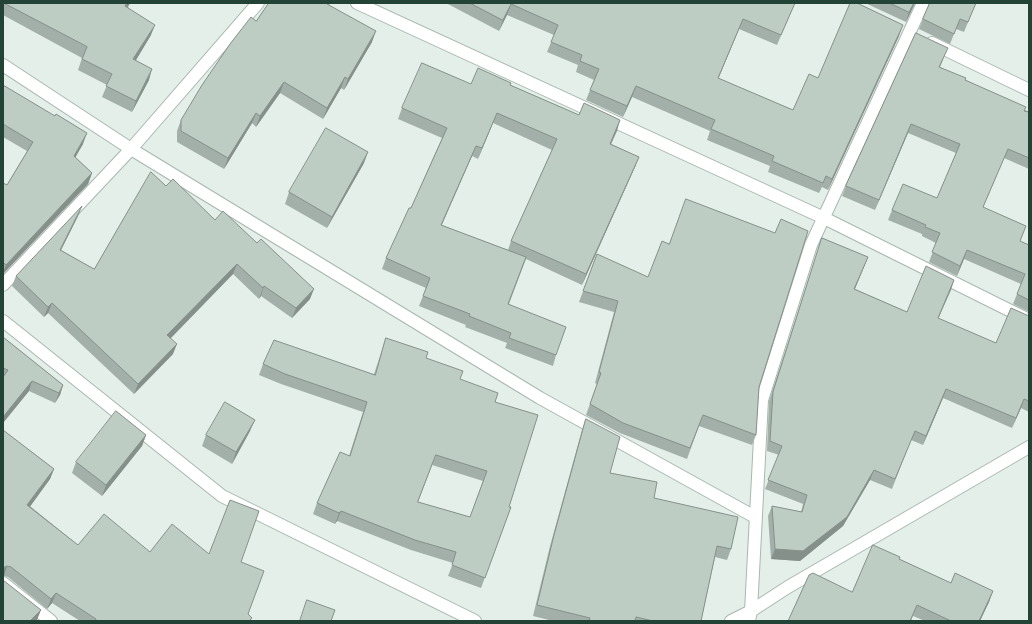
<!DOCTYPE html>
<style>
body{margin:0}
#map{position:relative;width:1032px;height:624px;overflow:hidden;background:#e5efe9;font-family:"Archivo Narrow",sans-serif}
canvas{display:block}
.frame{position:absolute;inset:0;border:4px solid #224335;pointer-events:none}
</style>
<div id="map">
<canvas width="1032" height="624"></canvas>
<div class="frame"></div>
</div>
<script>
const g = document.querySelector('canvas').getContext('2d');
g.lineJoin = 'round';
function trace(path, color, width, dash) { g.strokeStyle = color; g.lineWidth = width; g.lineCap = dash ? 'butt' : 'round'; g.setLineDash(dash || []); g.stroke(path); }
function paint(path, color) { g.fillStyle = color; g.fill(path, 'evenodd'); }
const minor = new Path2D(`
 M357,3L824,218L1029,320
 M932,43L1029,90
 M3,65L131,149L540,398L755,517
 M3,285L131,149L258,3
 M3,321L222,496L475,621
 M3,583L51,621
 M731,621L751,611L788,587L1029,447
 M749,621L751,611L762,400L811,245L923,3`);
const wall = new Path2D(`
 M3,3H130L128,7L151,35L136,60L149,80L132,112L102,97L107,85L78,70L82,58L3,15Z
 M269,3H330L329,5L372,42L344,90L341,88L323,119L280,93L256,127L252,123L224,169L177,142V131L181,120L256,21Z
 M446,3H795L777,45L739,29L718,79L793,110L818,78L899,36L828,190L822,187L819,193L768,172L770,166L707,140L710,131L632,97L623,117L586,100L594,80L576,72L578,65L547,52L554,35L507,15L499,31Z
 M865,3H915L906,22Z
 M930,3H976L964,32L956,29L950,44L919,29Z
 M944,58L940,67L1029,112V169L1004,158L983,208L1026,226L1020,241L1029,245V312L1013,304L1021,284L964,259L957,276L929,262L936,243L922,236V234L888,220L892,210L937,198L956,153L908,133L875,210L842,196L846,186Z
 M3,85L83,144L75,157L92,173L88,184L3,274V183L7,185L27,151L3,137Z
 M510,85L579,115L620,120L611,144L639,157L635,167L582,285L526,259L509,304L556,355L553,366L505,348L507,343L465,327L466,325L419,306L426,288L382,269L386,258L411,208L442,138L398,119L402,108ZM493,123L552,150L511,241L508,250L441,225L472,156L478,159Z
 M364,163L327,228L285,204L289,192Z
 M166,186L215,220L310,299L292,318L261,296L259,299L233,274L171,338L173,354L134,394L48,313L44,317L12,286L16,276L78,216L61,250L94,269Z
 M822,238L868,257L855,289L907,312L954,280L938,319L996,343L1029,316V412L1021,408L1012,428L943,398L923,445L911,440L892,489L870,480L843,526L800,561L771,559L768,516L772,506L801,512L803,504L765,489L779,455L767,451L769,401Z
 M597,254L759,387L756,435L752,445L699,426L687,459L620,433L586,415L597,384L595,383L614,312L579,302Z
 M3,337L63,385L60,395L55,403L29,391L3,423Z
 M386,338L426,358L495,402L509,507H511L481,588L448,576L453,563L411,550L337,521L335,524L313,514L317,503L349,456L363,412L281,384L259,375L263,364L374,374ZM432,465L483,481L470,517L418,502Z
 M586,419L610,473L654,498L731,549L727,560L715,557L701,621H553L533,616L550,546L582,430Z
 M3,430L54,469L50,479L30,506L78,545L150,552L209,554L241,562L248,614L251,621H80L52,603L47,609L8,577L4,576Z
 M250,431L232,464L202,446L206,435Z
 M146,435L142,446L102,496L72,473L76,462Z
 M899,559L951,583L993,591L989,602L980,621H925L913,616L911,621H788L852,592Z`);
const shadedWall = new Path2D(`
 M127,3H130L122,16L125,6Z
 M914,3H915L906,22L909,12Z
 M511,4L507,15L499,31L503,20Z
 M743,19L739,29L714,89L718,78Z
 M155,25L151,35L130,70L133,59Z
 M903,25L899,36L828,190L832,179Z
 M376,31L372,42L344,90L348,79Z
 M152,69L149,80L132,112L136,101Z
 M345,77L341,88L323,119L327,108Z
 M284,82L280,93L256,127L260,116Z
 M636,86L632,97L623,117L627,106Z
 M256,113L252,123L224,169L228,158Z
 M497,113L493,123L478,159L482,148Z
 M620,120L617,131L606,155L610,144Z
 M911,124L908,133L875,210L879,200Z
 M87,133L83,144L70,167L74,156Z
 M476,146L472,156L437,236L441,225Z
 M368,152L364,163L327,228L332,217Z
 M639,157L635,167L582,285L586,274Z
 M92,173L88,184L3,274V272L6,265Z
 M82,206L78,216L56,260L60,250Z
 M967,250L964,259L957,276L960,266Z
 M868,257L864,267L851,298L854,289Z
 M237,264L233,274L164,345L167,335Z
 M954,280L951,290L934,328L938,318Z
 M264,286L261,296L259,299L263,288Z
 M314,289L310,299L292,318L296,308Z
 M52,303L48,313L44,317L48,307Z
 M177,344L173,354L134,394L138,384Z
 M32,381L29,391L3,423V417Z
 M63,385L60,395L55,403L59,393Z
 M946,389L943,398L923,445L926,436Z
 M1024,399L1021,408L1012,428L1016,418Z
 M255,420L250,431L232,464L236,452Z
 M146,435L142,446L102,496L106,485Z
 M54,469L50,479L24,515L27,505Z
 M874,470L870,480L843,526L800,561L771,559L775,549Z
 M341,511L337,521L335,524L339,513Z
 M7,566L4,576H3V568Z
 M993,591L989,602L980,621H979Z
 M56,593L52,603L47,609L51,599Z
 M41,610L37,620L36,621H30Z`);
const building = new Path2D(`
 M4,3H127L125,6L155,25L133,59L152,69L136,101L106,86L112,74L82,59L87,47Z
 M269,3H328L327,4L376,31L348,79L345,77L327,108L284,82L260,116L256,113L228,158L181,131V120L202,85L230,44L251,17L256,21Z
 M470,3H795L781,35L743,19L718,78L793,110L809,74L818,78L850,3H857L903,25L832,179L826,176L823,183L772,161L774,156L711,129L715,120L636,86L627,106L590,90L599,69L580,61L582,55L551,42L558,25L511,4L503,20Z
 M890,3H914L909,12Z
 M930,3H976L968,22L960,19L954,34L923,19Z
 M916,33L948,48L939,67L966,78L965,80L1026,107L1024,111L1029,112V158L1008,149L983,207L1026,226L1020,241L1029,245V300L1017,294L1025,274L967,250L960,266L932,252L940,233L925,227L926,225L892,210L903,184L937,198L960,144L911,124L879,200L846,186Z
 M422,63L471,84L478,68L511,83L510,85L579,115L584,103L620,120L610,144L639,157L586,274L511,241L557,139L497,113L482,148L476,146L441,225L526,257L508,304L566,327L556,355L509,338L511,333L469,316L470,314L423,296L430,278L386,258L409,208H411L447,128L402,108Z
 M3,85L55,116L56,114L87,133L74,156L92,173L6,265L3,262V183L7,185L33,142L3,124Z
 M326,128L368,152L332,217L289,192Z
 M151,172L166,186L173,179L215,220L223,211L257,243L261,239L314,289L296,308L264,286L263,288L237,264L167,335L177,344L138,384L52,303L48,307L16,276L82,206L60,250L94,269Z
 M686,199L775,233L781,219L808,231L759,387L756,435L703,415L690,448L623,423L590,404L601,373L599,372L618,301L583,291L597,254L648,277L662,241L669,244Z
 M822,238L868,257L854,289L907,312L926,266L954,280L938,318L996,343L1011,308L1029,316V401L1024,399L1016,418L946,389L926,436L915,431L895,479L874,470L847,517L803,551L775,549L772,506L802,512L807,495L768,480L782,446L770,441L773,392Z
 M3,337L63,385L59,393L32,381L3,417V377L8,370L3,368Z
 M386,338L428,352L426,358L463,371L460,379L498,393L495,402L538,415L509,507H511L485,578L452,565L456,552L415,540L341,511L339,513L317,503L340,452L350,456L367,402L285,374L263,364L274,340L375,375ZM436,455L487,471L470,517L418,502Z
 M225,402L255,420L236,452L206,435Z
 M116,411L146,435L106,485L76,462Z
 M586,419L620,437L610,473L657,482L654,498L738,517L731,549L717,546L701,621H653L636,617L635,621H594L589,620L590,618L537,605L554,535Z
 M3,430L54,469L27,505L78,545L104,514L150,552L172,524L209,554L230,500L259,511L241,562L264,571L248,614L252,618L249,621H95L96,619L56,593L51,599L11,567L7,566L3,568Z
 M873,545L900,557L899,559L951,583L955,573L993,591L979,621H951L917,605L910,621H788L809,575L813,573L852,592Z
 M3,580L41,610L30,621H3Z
 M307,600L335,610L331,621H300Z`);
trace(minor, '#a7b8af', 14);
trace(minor, '#fff', 12);
paint(wall, '#a3b0a9');
paint(shadedWall, '#849089');
paint(building, '#bdcdc4');
trace(building, '#849089', 1);
</script>
